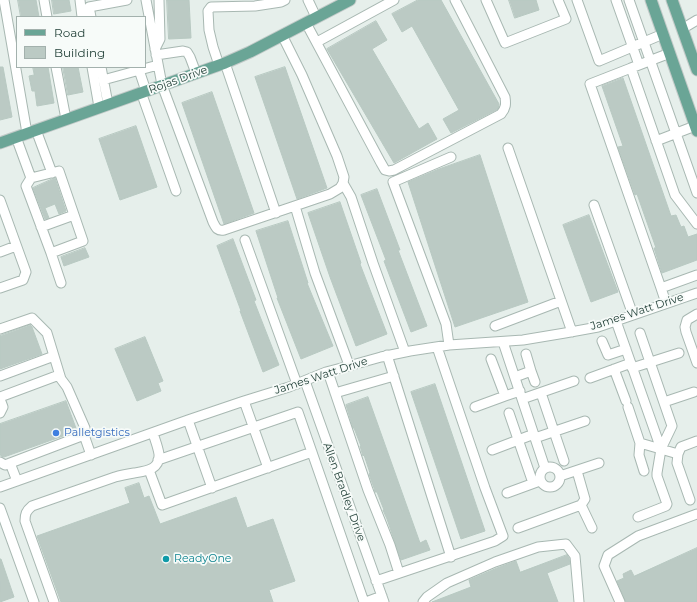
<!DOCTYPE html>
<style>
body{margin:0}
#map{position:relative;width:697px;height:602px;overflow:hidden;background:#e6efeb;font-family:Montserrat,sans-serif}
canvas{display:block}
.legend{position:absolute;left:16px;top:16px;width:130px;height:52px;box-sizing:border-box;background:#f7fbf9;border:1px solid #a3b1ad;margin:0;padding:5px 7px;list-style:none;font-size:12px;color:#24423a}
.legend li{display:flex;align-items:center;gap:8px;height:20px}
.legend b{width:20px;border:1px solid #a3b1ad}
</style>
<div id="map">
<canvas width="697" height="602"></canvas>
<ul class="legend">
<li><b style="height:5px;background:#6aa596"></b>Road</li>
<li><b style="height:11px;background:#bbcac4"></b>Building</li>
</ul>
</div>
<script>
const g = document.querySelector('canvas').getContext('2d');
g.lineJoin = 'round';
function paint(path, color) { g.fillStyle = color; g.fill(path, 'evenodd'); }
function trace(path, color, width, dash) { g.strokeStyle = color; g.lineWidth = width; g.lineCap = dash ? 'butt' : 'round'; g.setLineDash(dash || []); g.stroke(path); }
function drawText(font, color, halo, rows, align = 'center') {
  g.font = font + ' Montserrat,sans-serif'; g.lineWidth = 3.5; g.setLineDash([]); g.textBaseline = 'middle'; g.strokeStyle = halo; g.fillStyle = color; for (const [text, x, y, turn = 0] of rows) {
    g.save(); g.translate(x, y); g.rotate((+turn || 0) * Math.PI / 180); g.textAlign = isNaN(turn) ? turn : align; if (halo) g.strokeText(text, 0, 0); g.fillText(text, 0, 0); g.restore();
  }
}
const building = new Path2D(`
 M18,0H36L39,17H21Z
 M52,0H69L71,11L54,14Z
 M167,0H189L191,38L169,39Z
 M418,0H441L499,104L498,109L451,133L443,119L459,110L412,26L402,32L392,14Z
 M509,0H536L539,10L515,18Z
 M376,21L387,40L372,49L419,129L428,123L437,139L394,163L327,49Z
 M0,67H3L12,117L0,120Z
 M33,67H48L54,103L37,106L35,91H32L29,76L34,75Z
 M63,67H78L83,92L68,95Z
 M285,67L327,188L297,199L255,77Z
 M623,78L671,216L676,215L681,227L684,226L688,237L697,234V260L662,273L654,248H656L637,194L635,195L618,147L623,146L602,86Z
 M212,92L254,213L224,224L182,103Z
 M136,126L157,187L120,200L99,139Z
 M480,155L528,302L455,327L408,182L439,169Z
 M55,178L66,211L59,214L55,204L45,208L49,218L45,219L33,188Z
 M377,189L400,250H398L427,326L411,332L384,261L386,260L361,195Z
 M340,202L361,263L360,264L387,334L356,346L330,277L308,213Z
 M589,215L618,292L591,302L563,225Z
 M288,221L308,283H307L333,346L301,359L277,298H278L256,231Z
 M233,239L256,300L254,301L279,365L263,372L240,311H241L217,246Z
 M85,248L89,257L64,266L61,257Z
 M30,325L32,327L42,354L0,369V336Z
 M145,337L163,381L158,383L161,391L137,401L115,349Z
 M435,384L485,531L461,539L411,392Z
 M368,397L420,543L426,540L430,550L401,560L387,519L383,510H384L377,492H375L374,488L369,474L370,473L364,455L363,456L360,446H361L354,428H353L346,405Z
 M66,401L77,431L4,457L1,456L0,453V424Z
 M139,483L144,498L149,496L160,524L236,497L247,528L273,519L295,581L269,590L273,602H61L37,536L130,503L125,488Z
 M697,548V602H626L617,581L624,578L623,574L631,570L634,576Z
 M567,555L569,558L570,564L547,573L558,602H432L471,587L469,580L497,568L516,561L520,572Z
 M0,559H1L14,597L0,602Z`);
const minor = new Path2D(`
 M4,0L27,133
 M44,0L47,17
 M80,0L82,17
 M146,0L162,85L213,222C216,228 217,231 224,230L330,194L340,188L343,183L344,177L337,156L302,75L282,35
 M308,0L316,17
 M486,0L505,43L566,19L558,0
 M577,0L599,61L663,34
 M616,0L639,65
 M629,0L697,193
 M91,17L89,7L127,0
 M306,23L381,163L385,170L389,171L394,170L501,114C506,108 506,104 505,97L455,0
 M682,29L697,20
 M317,42L394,0
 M155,49L160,39L159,0
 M670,53L631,68L675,195L697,224
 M156,55L183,51L187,52L190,57L196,73
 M225,63L276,213
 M219,65L213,47L209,30L208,11L211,7L255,6L281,2L285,0
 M56,67L66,119
 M92,67L99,107
 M101,67L108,104
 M138,67L146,91
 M631,68L590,84L661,288
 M103,80L158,65
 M141,92L176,191
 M36,130L52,173
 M16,137L31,178L26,186L51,253L83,241L59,171L31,178
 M656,141L695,126
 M508,148L572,332
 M343,183L351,197L373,263L405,352
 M0,200L26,272L23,280L0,288
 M594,205L633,315
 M295,206L315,273L349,365
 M41,227L74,215
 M245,240L297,384
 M0,252L16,246
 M51,253L61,283
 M666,303L661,288L697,275
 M697,314L687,320L685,327L686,332L697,363
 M616,321L661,449
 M495,326L561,301
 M0,329L32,318L47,333L61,379L67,387L85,428L84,435
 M602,341L608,355L626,349
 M503,342L545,468
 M449,345L446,324L393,182L451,157
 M387,355L451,557
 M491,359L505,396
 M632,368L679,353
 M614,369L626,401
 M531,371L535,382
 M328,372L368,490L390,545L399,573
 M0,376L54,356
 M515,377L531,371L526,354
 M590,378L631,363
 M305,381L384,602
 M335,393L394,376
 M541,393L564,461
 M0,397L59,375
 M0,399L3,407L0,413
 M522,399L574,381
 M244,401L268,468
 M664,402L694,392
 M475,407L505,396L520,391
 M628,407L640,443L678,454L677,463L690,500
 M509,413L533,483
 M188,420L212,488
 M535,438L585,421
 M640,443L639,455L644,471
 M492,450L534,434
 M678,454L681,447L697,441
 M158,460L298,412L364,602
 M0,462L5,465L84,435L91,455
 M10,463L17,481
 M540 477a10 10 0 1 1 20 0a10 10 0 1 1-20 0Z
 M149,470L162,505L312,452
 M560,476L599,463
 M0,487L188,420L244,401L289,387L326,372L345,367L381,357L410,351L449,345L523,340L565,333L598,327L633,315L697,293
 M507,493L537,482
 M581,505L592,528
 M0,508L34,602
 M638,517L666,506L667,504L657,476V473L661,449L672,426L640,333
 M518,528L581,505L585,499L577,471
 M376,581L495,541L503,536L485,488L437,347
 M54,602L25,521C25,514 26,511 32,506L115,477C122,475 128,474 134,473C146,471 160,470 159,454C158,447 155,440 153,433
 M366,602L382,596
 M423,602L427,597L447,583L495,562L538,547L566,544L575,556L579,602
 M620,602L604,566L608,555L638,536L697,514`);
const major = new Path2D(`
 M651,0L697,131
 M672,0L697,70
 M0,143L225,63L250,52L350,0`);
const markers = [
 [56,433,4,"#3f7fe0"],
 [166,559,4,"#0f9aa8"]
];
const streetNames = [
 ["Rojas Drive",178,80,-20],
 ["James Watt Drive",637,312,-18],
 ["James Watt Drive",321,376,-18],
 ["Allen Bradley Drive",344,492,70]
];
const shopNames = [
 ["Palletgistics",64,433]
];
const cultureNames = [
 ["ReadyOne",174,559]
];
paint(building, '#bbcac4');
trace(building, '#b8c9c2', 1);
trace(minor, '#a8b8b2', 11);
trace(major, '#c2cac8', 13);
trace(minor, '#fff', 9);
trace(major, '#6aa596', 11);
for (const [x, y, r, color] of markers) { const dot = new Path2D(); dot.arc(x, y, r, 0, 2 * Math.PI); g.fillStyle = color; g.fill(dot); trace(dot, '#f7fbf9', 1.5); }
drawText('11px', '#24423a', '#f7fbf9', streetNames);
drawText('11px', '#366cbe', '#f7fbf9', shopNames, 'left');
drawText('11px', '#0d838f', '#f7fbf9', cultureNames, 'left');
</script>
